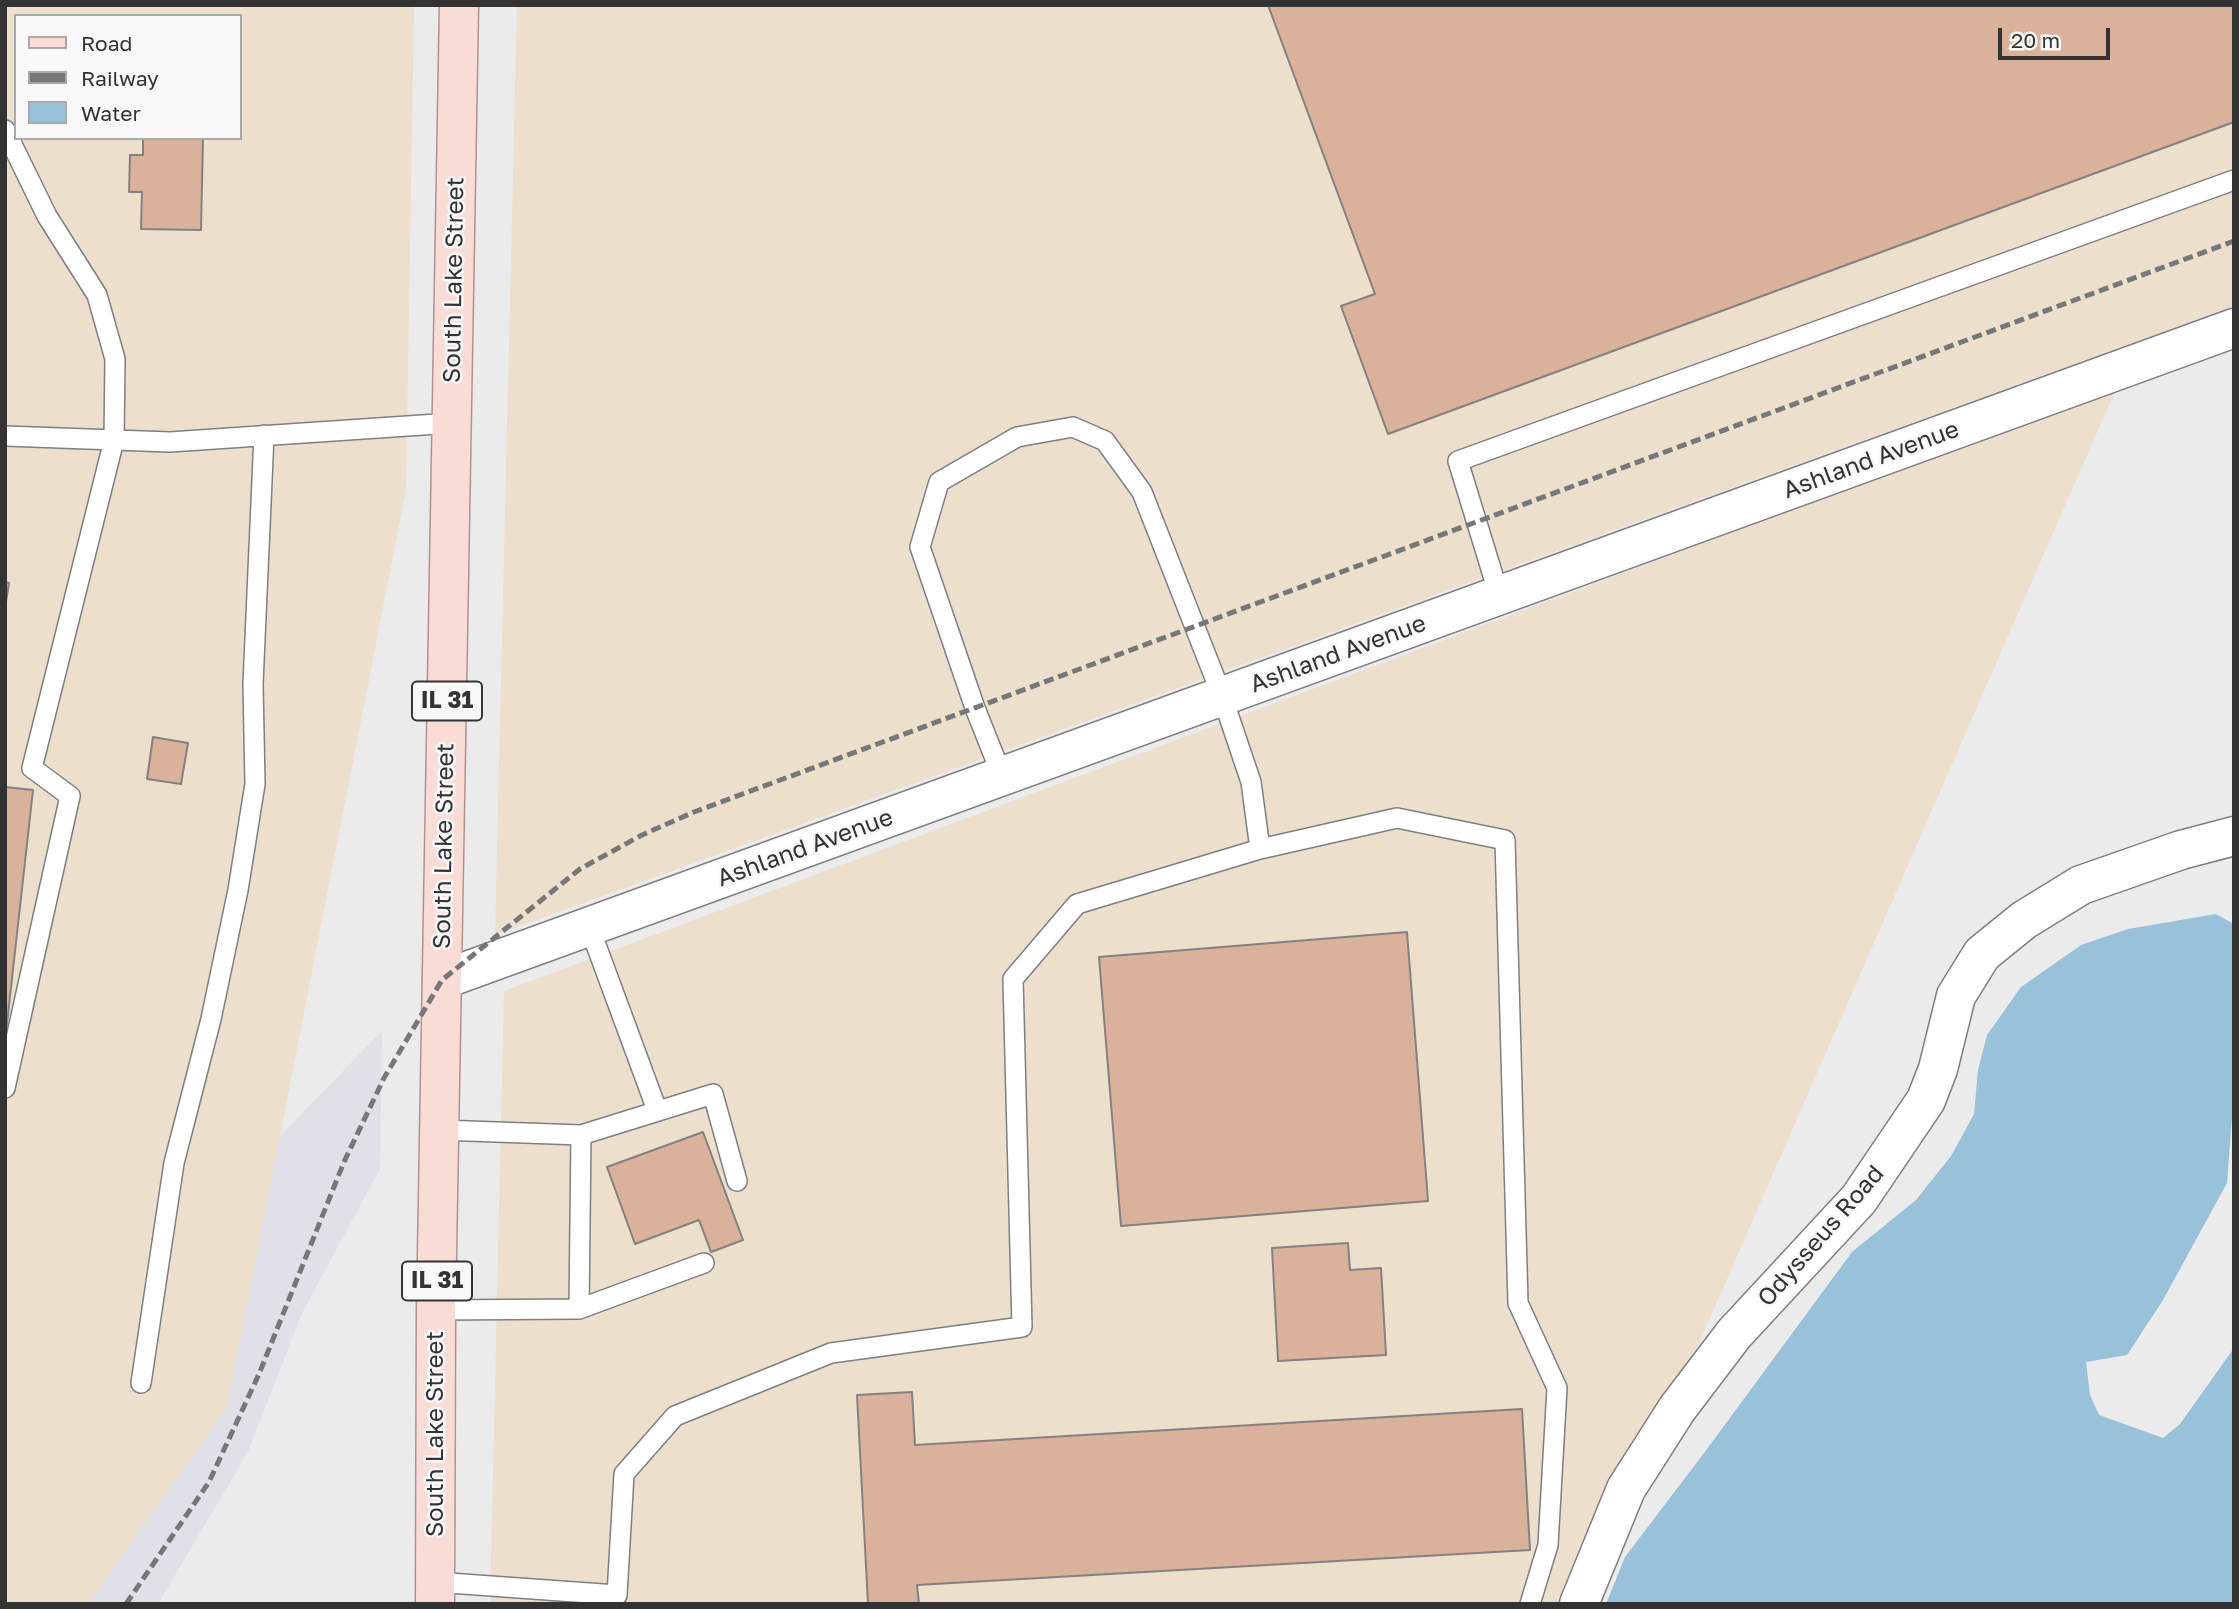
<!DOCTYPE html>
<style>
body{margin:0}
#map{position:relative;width:2239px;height:1609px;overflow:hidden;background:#ebebec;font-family:"Golos Text",sans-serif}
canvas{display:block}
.frame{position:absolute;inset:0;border:7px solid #333;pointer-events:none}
.legend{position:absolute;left:14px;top:14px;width:228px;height:126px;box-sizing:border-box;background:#f8f8f9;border:2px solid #a9a9aa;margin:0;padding:9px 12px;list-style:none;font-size:21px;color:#333}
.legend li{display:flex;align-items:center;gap:14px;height:35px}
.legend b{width:35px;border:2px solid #a9a9aa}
.scale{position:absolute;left:1998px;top:28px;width:112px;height:32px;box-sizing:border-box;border:4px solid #333;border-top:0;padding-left:9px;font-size:21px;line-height:24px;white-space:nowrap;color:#333;-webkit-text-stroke:5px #f8f8f9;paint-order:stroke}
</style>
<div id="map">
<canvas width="2239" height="1609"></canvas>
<div class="frame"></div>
<ul class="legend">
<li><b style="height:9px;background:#fadcd7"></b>Road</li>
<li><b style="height:9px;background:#777778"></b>Railway</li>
<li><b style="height:19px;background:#97c2da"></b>Water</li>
</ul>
<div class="scale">20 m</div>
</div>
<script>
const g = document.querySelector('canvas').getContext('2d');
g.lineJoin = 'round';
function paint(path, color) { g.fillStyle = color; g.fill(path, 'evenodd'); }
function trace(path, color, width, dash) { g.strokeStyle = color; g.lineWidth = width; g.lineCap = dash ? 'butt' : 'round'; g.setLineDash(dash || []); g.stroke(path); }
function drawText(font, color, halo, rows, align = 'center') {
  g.font = font + ' "Golos Text",sans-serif'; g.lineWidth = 5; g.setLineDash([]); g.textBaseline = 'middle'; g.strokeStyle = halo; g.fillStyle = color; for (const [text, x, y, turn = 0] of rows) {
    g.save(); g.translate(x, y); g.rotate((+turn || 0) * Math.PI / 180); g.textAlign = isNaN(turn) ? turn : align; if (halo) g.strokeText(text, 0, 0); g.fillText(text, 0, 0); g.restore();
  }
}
const industrial = new Path2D(`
 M5,5H414L406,490L227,1407L88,1604H5ZM16,16H240V138H16Z
 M517,5H2234V306L495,935Z
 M2116,389L1585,1604H490L504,991Z`);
const built = new Path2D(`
 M382,1031L380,1169L302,1313L248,1452L158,1604H88L227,1407L280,1136Z`);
const water = new Path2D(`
 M2216,914L2234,924V1091L2227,1183L2163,1300L2127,1355L2086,1362L2090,1395L2099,1415L2163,1438L2180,1424L2234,1348V1604H1606L1625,1557L1707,1449L1852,1252L1916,1200L1951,1156L1974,1114L1978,1070L1987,1035L2021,987L2081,945L2128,929Z`);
const building = new Path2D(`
 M1268,5H2234V122L1388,434L1341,306L1375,294Z
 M143,138H203L201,230L141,229L142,192H129L130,155H143Z
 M5,582L9,583L5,608Z
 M153,737L188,743L181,784L147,779Z
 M5,787L33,790L5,1041Z
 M1407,932L1428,1201L1121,1226L1099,957Z
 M703,1132L743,1240L711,1252L699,1220L635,1244L607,1167Z
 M1348,1243L1350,1270L1381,1268L1386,1355L1278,1361L1272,1248Z
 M912,1392L915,1445L1522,1409L1530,1550L917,1585L919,1604H868L857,1395Z`);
const service = new Path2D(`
 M5,130L47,216L97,295L115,359L114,440L32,768L70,796L5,1088
 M5,436L170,442L452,423
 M1499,595L1458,461L2234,180
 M1260,849L1397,818L1505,840L1518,1303L1557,1388L1548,1545L1530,1604
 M589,926L657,1110
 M440,1130L581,1135L713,1094L737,1181
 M579,1309L581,1135
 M436,1310L579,1309L704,1263
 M141,1383L174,1163L211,1019L238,890L255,784L253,684L264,435
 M435,1582L617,1595L624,1474L675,1416L831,1353L1022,1327L1013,979L1077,904L1260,849L1251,782L1222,696L1142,492L1105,441L1073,427L1017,437L939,482L920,547L975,708L1002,776`);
const minor = new Path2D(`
 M442,980L2234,328
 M1579,1604L1626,1489L1677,1409L1734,1334L1859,1199L1926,1100L1938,1069L1956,996L1982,954L2024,920L2081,885L2181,850L2234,836`);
const primary = new Path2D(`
 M435,1604L436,1310L459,5`);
const rail = new Path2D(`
 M126,1604L209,1482L259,1374L344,1162L384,1078L442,980L580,869L642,835L694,812L2234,241`);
const shields = [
 [447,701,70],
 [437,1281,70]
];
const shieldNames = [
 ["IL 31",447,701],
 ["IL 31",437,1281]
];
const streetNames = [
 ["South Lake Street",454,280,-89],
 ["Ashland Avenue",1871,460,-20],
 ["Ashland Avenue",1338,654,-20],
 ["South Lake Street",444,846,-89],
 ["Ashland Avenue",805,848,-20],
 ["Odysseus Road",1821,1236,-49],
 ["South Lake Street",435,1434,-90]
];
paint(industrial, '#ecdfcb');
paint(built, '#e0e0e9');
paint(water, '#97c2da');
paint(building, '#dab19a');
trace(building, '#838181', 2);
trace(service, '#7f7f81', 22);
trace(minor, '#7f7f81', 41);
trace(primary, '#b2918d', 41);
trace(service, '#fff', 19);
trace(minor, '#fff', 38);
trace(primary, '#fadcd7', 38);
trace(rail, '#777778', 5, [10, 5]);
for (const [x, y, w] of shields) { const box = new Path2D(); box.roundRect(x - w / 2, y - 19.5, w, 39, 5); g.fillStyle = '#f8f8f9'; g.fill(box); trace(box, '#333', 2); }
drawText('bold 23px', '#333', null, shieldNames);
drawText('24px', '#333', '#f8f8f9', streetNames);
</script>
